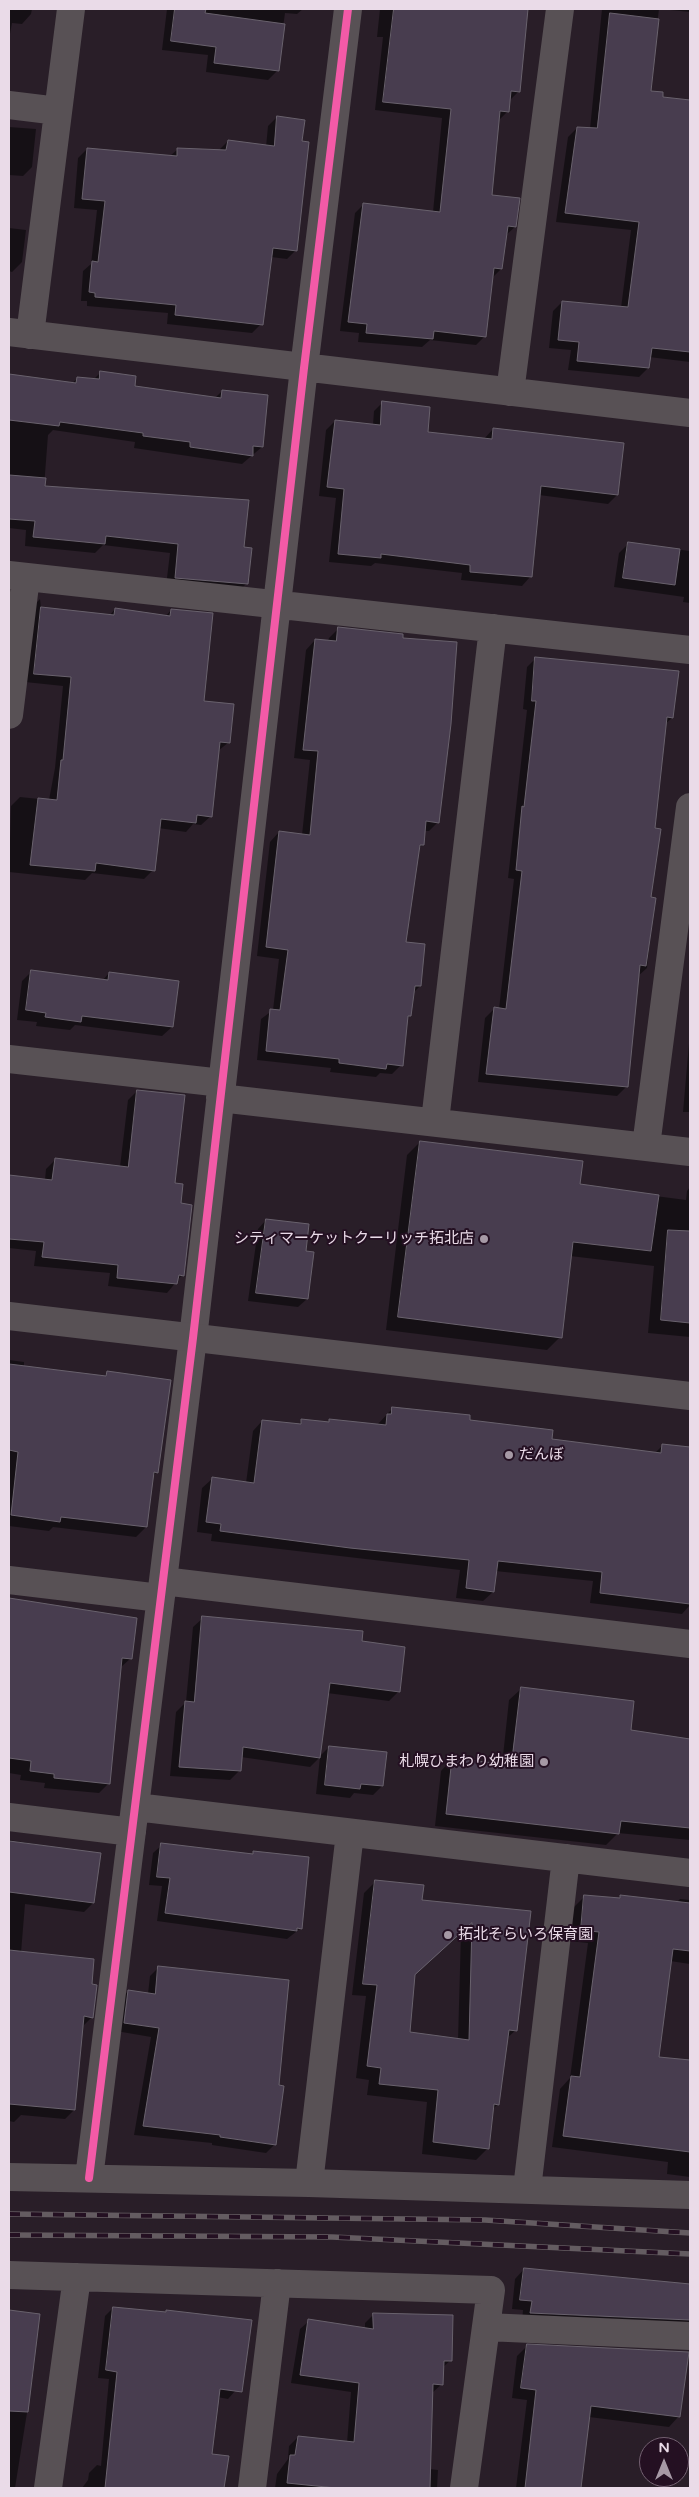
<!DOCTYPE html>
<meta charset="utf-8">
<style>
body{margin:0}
#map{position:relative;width:699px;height:2497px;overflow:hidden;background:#291e28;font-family:"Varela Round",sans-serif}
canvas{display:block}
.frame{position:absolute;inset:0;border:10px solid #eadbe8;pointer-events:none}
.north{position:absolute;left:639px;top:2437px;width:50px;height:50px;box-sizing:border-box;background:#241022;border:1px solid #736171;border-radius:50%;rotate:0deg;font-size:14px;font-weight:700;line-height:20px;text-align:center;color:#eadbe8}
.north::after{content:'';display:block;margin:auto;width:18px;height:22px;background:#a699a5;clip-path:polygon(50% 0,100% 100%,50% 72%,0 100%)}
</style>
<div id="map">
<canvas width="699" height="2497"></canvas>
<div class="frame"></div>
<div class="north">N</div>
</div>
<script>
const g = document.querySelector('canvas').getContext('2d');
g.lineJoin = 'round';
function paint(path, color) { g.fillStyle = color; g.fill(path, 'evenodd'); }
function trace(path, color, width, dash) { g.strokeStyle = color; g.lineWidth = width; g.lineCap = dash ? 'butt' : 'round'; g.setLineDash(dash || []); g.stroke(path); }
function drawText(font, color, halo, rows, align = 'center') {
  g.font = font + ' "Varela Round","Noto Sans JP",sans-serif'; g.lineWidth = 4; g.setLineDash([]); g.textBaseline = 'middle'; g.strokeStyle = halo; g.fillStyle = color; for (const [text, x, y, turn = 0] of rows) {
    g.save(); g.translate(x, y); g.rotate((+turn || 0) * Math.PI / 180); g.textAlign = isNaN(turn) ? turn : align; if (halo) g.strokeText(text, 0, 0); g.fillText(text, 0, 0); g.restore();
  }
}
const shadow = new Path2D(`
 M9,9H32L31,14L22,24L12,23L9,39Z
 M167,9H303L297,14L285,13L277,71L268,80L206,72L208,55L162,50Z
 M380,9H527L519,91L510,100L508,111L499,120L490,196L515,227L505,236L501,269L492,278L485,336L476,345L430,340L422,347L358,342L359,333L340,331L355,213L364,204L433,212L442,118L375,110L383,37H377Z
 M602,9H659L649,92L661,98L690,101V362L649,357L648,368L639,377L568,370L571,350L549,348L553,311L562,302L621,308L631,230L556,222L568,137L577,128L590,129Z
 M661,9H690V12Z
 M277,117L301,142L296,250L287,259L271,257L261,324L252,333L167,324L168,313L87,306V301H81L83,271L91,264L97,210L74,208L78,158L87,149L170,156L178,149L219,150L228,141L266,147L268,126Z
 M9,127L36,129L32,167L23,176L9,175Z
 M9,228L26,230L22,262L12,272L9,271Z
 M100,373L133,387L215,398L222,391L262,447L242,464L134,448L135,442L53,430L48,435L44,487L243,548L247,583L238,592L166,586L170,553L103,545L95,553L25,546L26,530L9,528V375L72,383L78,378L93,380Z
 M383,402L426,433L484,439L493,429L617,495L608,504L539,495L530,577L522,586L461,580L462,573L375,563L371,566L329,562L336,498L319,496L326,430L335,421L373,425L374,411Z
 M629,543L690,551V545V603L683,602L684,597L614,587L619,553Z
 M40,599L41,608L109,616L115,609L165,617L171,610L202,702L229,742L218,751L211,816L201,825L193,824L186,832L158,828L153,870L144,879L92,873L85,880L9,872L11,806L20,797L49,800L55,768L63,686L25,682L31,608Z
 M338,629L438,822L429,831H424L422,845L418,850L405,944L420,986L413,993L410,1015L406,1019L401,1065L392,1074L380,1073L376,1077L330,1072L331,1068L257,1060L261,1019L273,1010L279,959L257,956L270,842L279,832L302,835L310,760L294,758L306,650L315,640L328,641L329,638Z
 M536,658L672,718L664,725L654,829L650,899H654L647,968L637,977L626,1087L617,1096L478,1082L485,1018L494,1009H499L514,879L508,878L527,710L523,709L527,667Z
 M31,972L103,980L109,973L172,1027L162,1036L75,1025L70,1030L36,1026L37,1022L17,1020L22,981Z
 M690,1032V1112H683Z
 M137,1091L180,1204L182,1275L167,1293L108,1286L110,1273L34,1266L36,1251L9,1248V1177L45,1180L46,1169L55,1160L120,1167L128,1100Z
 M420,1142L579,1186L686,1200L687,1191L690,1187V1337L648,1333L654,1266L570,1256L560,1337L547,1350L386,1330L407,1155Z
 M266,1220L305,1252L307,1299L298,1307L248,1301L258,1229Z
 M9,1360L24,1362V1367L103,1377L108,1372L157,1472L152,1477L146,1527L136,1537L53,1527L49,1531L9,1526Z
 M392,1409L468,1421L550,1440L655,1453L663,1445L690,1448V1605L682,1614L590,1603L593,1581L495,1571L493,1592L483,1601L456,1598L460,1570L211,1541L212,1534L197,1532L202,1488L212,1479L246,1483L253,1431L262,1421L298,1425L302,1420L327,1423L330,1420L377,1425Z
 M9,1600L136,1619L131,1658L120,1668L109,1783L99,1793L44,1788L45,1783L20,1780L21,1775L9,1773Z
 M203,1618L361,1642L398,1692L389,1701L327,1693L319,1757L329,1747L382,1786L373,1795L354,1793L350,1798L316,1794L320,1757L310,1767L241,1757L239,1771L230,1780L170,1776L176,1712L186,1702L193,1627Z
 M521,1689L630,1731L690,1740V1840L618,1833L606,1845L435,1826L441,1771L452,1759L502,1765L509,1700Z
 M9,1840L99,1854L93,1903L84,1912L25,1904L21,1953L90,1985L92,2017L83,2026L74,2110L65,2119L21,2115L14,2122L9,2121Z
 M162,1845L251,1855L254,1852L301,1928L287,1939L157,1921L162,1886L149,1885L153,1853Z
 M376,1881L420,1901L530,1912L516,2030L506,2039L498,2104L492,2110L488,2148L476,2160L422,2154L427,2102L367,2095L369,2080L356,2078L366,1996L352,1995L364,1893ZM461,1933L458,2040L408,2033L414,1976Z
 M585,1896L618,1899L620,1896L676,1903L680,1899L690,1900V1964L670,1961L658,2058L690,2062V2177L667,2174L668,2162L552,2147L560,2089L570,2078L588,1943L569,1941L573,1908Z
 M159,1967L278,2086L275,2144L266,2153L212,2145V2143L134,2135L151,2037L116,2031L120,2000L128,1991L148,1994L150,1976Z
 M524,2269L690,2285V2326L522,2322L523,2310L512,2309L515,2279Z
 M113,2308L164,2313L166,2311L236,2390L228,2399L217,2397L210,2455L227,2457L223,2488H82L88,2480L89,2473L97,2465L101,2466L109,2379L98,2378L105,2316Z
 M9,2311L39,2315L33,2375L15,2488H9Z
 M374,2314L451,2360L442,2368V2384L432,2393L430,2469L438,2470L437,2488H275L277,2474L288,2459L289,2446L298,2437L347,2443L351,2392L291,2383L300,2329L309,2321L365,2329V2323Z
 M527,2346L679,2416L669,2427L589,2417L580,2488H516L527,2400L512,2398L517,2356Z`);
const building = new Path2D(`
 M175,9H206L205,13L285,24L279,71L214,63L216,47L171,41Z
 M394,9H528L520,92L511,91L509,112L500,111L492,195L520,198L516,227L508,226L502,269L494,268L486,337L434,331L433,339L366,333L367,324L348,322L363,203L440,212L451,109L383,102Z
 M610,13L659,19L651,91L663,92V97L690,100V352L652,348L649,368L577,361L579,342L558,340L562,301L628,307L639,222L565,213L577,127L597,128Z
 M277,116L305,120L302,141L309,142L297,251L273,248L263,325L175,315L176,305L95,297V293L89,292L92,261L98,262L105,201L82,199L87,148L177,156V148L226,150L228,140L274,146Z
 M100,371L136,376L135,386L221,398L222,390L268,395L263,447L253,446V456L190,447V442L143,436V433L60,422L59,426L9,420V374L76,383L77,377L99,379Z
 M382,401L430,407L428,432L492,439L493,428L624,443L618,495L541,486L532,577L470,572V565L381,554V558L338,554L344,489L327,487L335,420L380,425Z
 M9,475L46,478L45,486L249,500L244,547L252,548L248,584L175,578L178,544L106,536L105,544L33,537L35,521L9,519Z
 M628,542L680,549L675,585L623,578Z
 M41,607L114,615L115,608L170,616L171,609L213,613L204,701L234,704L230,743L220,742L212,817L197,815L196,823L161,819L155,871L96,863L95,871L30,865L38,798L57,800L61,760H63L71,677L34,674Z
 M338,627L403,634V638L457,642L451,724L439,823L426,821L424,845H420L406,942L425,944L421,986H415L411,1016H408L403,1066L387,1064L386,1069L339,1063V1059L266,1051L270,1009L280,1010L288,950L266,947L279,831L310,835L318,751L303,750L315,639L336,641Z
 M535,657L679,671L673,718L667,717L655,828L661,829L651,897L656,898L646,966L640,965L628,1087L486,1074L494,1007L506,1009L522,871L516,870L522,806L524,807L536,701H532Z
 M31,970L108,980L109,972L179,981L173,1027L82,1016L81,1022L45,1017L46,1013L26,1010Z
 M137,1090L185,1095L175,1183L183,1184L181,1203L192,1205L184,1276L179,1275L177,1284L117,1278L118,1265L42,1257L44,1242L9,1239V1175L52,1180L55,1158L128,1167Z
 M420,1141L583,1161L580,1184L659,1195L651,1251L573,1242L562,1338L398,1317Z
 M266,1219L309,1224L306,1251L314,1252L308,1299L256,1293Z
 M668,1230L690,1231V1323L661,1320Z
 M9,1364L106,1376L107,1371L171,1380L158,1473L154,1472L147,1527L61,1517L60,1522L11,1515L18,1452L9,1450Z
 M392,1407L470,1415V1420L553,1430L552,1439L661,1453L662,1444L690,1447V1604L600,1593L602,1572L498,1561L494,1592L466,1588L469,1560L350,1548L220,1531L221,1524L206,1522L212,1477L254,1483L262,1420L301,1424V1419L329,1422V1419L386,1425L387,1414H391Z
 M9,1598L137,1618L132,1659L122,1658L110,1784L54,1778V1774L30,1771L31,1761L9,1758Z
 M202,1616L363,1631L362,1641L405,1647L400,1692L330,1683L320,1758L243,1747L241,1771L179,1767L185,1701L194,1702Z
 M521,1687L634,1701L631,1730L690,1739V1828L621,1821L619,1834L446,1814L452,1758L511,1765Z
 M329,1746L387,1752L383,1786L361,1784L360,1789L325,1785Z
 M9,1841L101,1853L94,1903L9,1892Z
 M161,1843L253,1854V1851L309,1857L302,1929L297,1928V1931L165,1913L170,1878L157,1877Z
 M375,1880L424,1885L422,1900L531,1911L517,2031L509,2030L499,2105L494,2104L489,2149L433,2142L438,2090L379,2084L381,2068L367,2066L377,1985L363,1984ZM472,1923L469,2040L410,2032L415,1975Z
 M584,1895L620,1898V1895L690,1903V1951L673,1949L659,2057L690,2060V2152L563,2136L571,2076L580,2077L599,1932L581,1930Z
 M9,1950L94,1959L92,1984L97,1985L93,2018L84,2016L75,2110L9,2104Z
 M158,1966L289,1980L279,2085L284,2086L276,2145L220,2137V2135L143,2126L159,2028L124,2023L128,1990L155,1994Z
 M524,2268L690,2284V2320L530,2313L532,2301L520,2300Z
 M113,2307L166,2312V2310L252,2320L242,2392L220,2389L212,2454L229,2456L224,2488H105L117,2372L106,2370Z
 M9,2310L40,2314L28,2412L9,2411Z
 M373,2313L453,2315L452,2361H444L443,2385L433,2384L430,2488H336L287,2483L290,2455H295L298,2436L354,2442L359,2383L300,2375L308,2319L373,2329Z
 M527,2344L689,2352L680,2417L591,2406L581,2488H525L536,2390L521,2388Z`);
const minor = new Path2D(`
 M9,105L58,111
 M9,332L690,413
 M30,335L71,9
 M510,392L560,9
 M9,575L690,650
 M9,715L26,577
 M9,1059L222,1083
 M220,1098L690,1152
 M435,1121L493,628
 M646,1146L690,807
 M9,1580L160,1598
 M163,1581L690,1644
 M136,1807L690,1873
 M9,1817L132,1832
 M9,2177L309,2183L690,2195
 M89,2178L193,1338L304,368L348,9
 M309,2183L350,1833
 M527,2189L566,1858
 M9,2275L491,2290L464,2488
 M486,2327L690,2336
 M48,2488L77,2277
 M252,2488L277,2283`);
const tertiary = new Path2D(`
 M9,1316L690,1396`);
const rail = new Path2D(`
 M9,2214L485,2220L690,2233
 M9,2235L332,2237L690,2254`);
const cycleway = new Path2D(`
 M89,2178L193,1338L304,368L348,9`);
const markers = [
 [484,1239,5,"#a699a5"],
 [509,1455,5,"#a699a5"],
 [544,1762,5,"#a699a5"],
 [448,1935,5,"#a699a5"]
];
const poiNames = [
 ["シティマーケットクーリッチ拓北店",474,1239],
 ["だんぼ",519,1455,"left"],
 ["札幌ひまわり幼稚園",534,1762],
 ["拓北そらいろ保育園",458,1935,"left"]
];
paint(shadow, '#0007');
paint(building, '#483d4f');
trace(building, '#69626d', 1);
trace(minor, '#585155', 28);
trace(tertiary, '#585155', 28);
trace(rail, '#645c61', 5.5);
trace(rail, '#241022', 4, [11]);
trace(cycleway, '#f35aa7', 8);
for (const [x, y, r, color] of markers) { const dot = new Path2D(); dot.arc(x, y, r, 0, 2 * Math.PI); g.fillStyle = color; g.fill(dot); trace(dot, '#241022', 2); }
drawText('15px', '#eadbe8', '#241022', poiNames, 'right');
</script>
